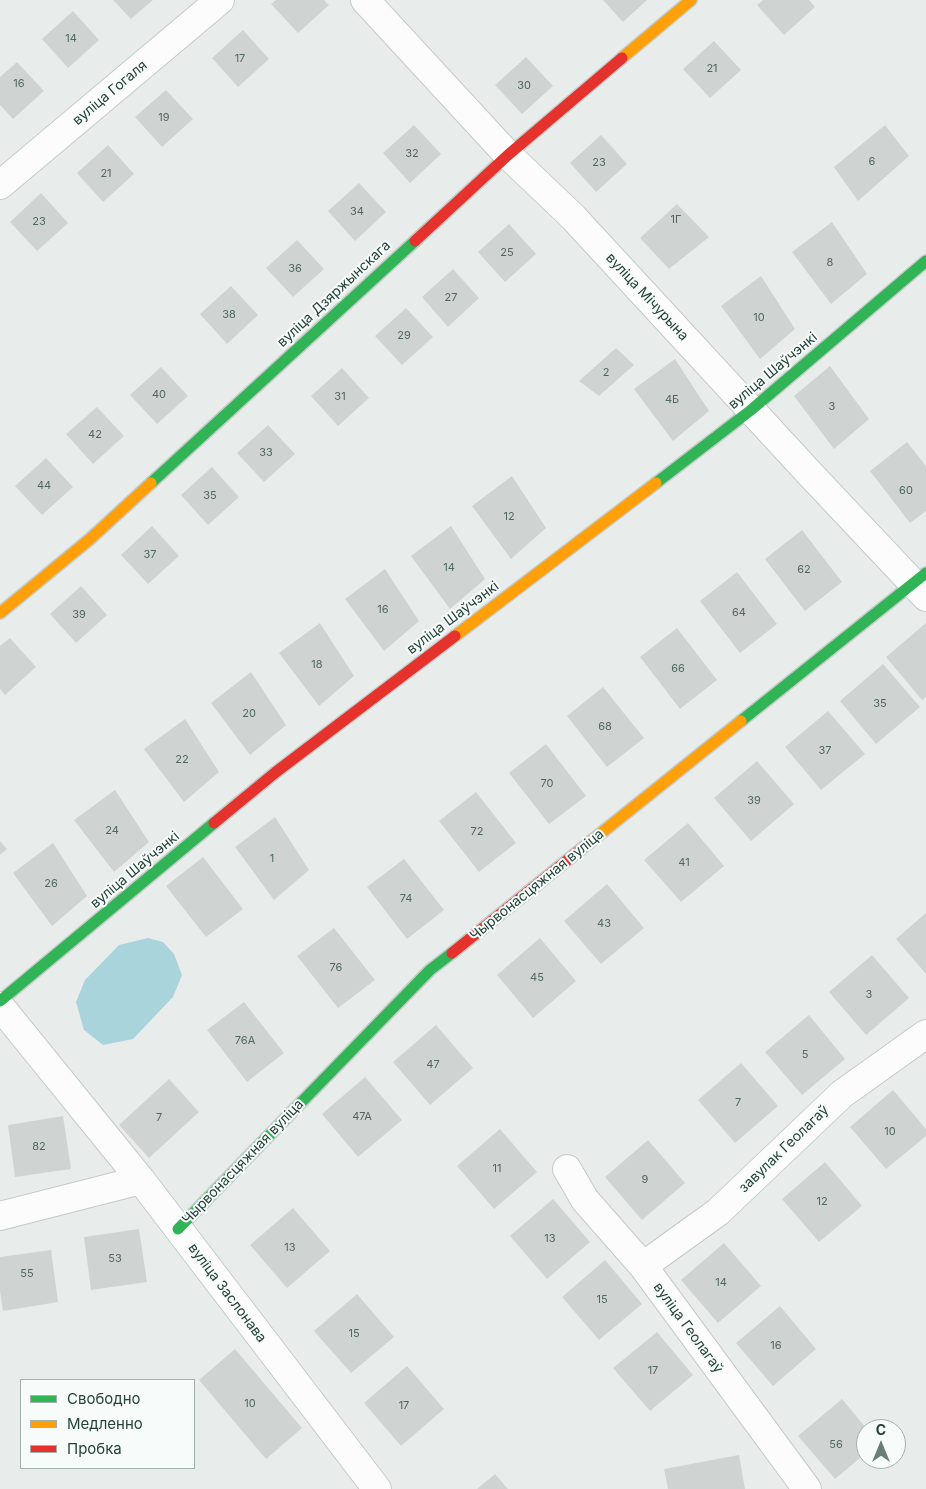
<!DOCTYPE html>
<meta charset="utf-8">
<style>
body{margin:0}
#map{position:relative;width:926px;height:1489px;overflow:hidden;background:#e8edeb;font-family:Inter,sans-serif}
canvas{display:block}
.legend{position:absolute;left:20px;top:1379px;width:175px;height:90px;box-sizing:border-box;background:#f7fbf9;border:1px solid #a3b1ad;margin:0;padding:6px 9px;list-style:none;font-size:15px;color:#24423a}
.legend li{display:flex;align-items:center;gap:10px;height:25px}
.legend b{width:25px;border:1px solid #a3b1ad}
.north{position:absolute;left:856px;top:1419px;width:50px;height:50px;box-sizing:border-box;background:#f7fbf9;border:1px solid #a3b1ad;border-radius:50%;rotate:0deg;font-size:14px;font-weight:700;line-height:20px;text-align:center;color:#24423a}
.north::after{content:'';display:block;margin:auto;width:18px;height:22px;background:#697e78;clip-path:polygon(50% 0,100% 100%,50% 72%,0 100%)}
</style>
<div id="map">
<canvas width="926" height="1489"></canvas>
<ul class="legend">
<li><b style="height:6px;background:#30b455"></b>Свободно</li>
<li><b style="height:6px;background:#ff9f0a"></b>Медленно</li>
<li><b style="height:6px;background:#e5322d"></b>Пробка</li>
</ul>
<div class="north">С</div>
</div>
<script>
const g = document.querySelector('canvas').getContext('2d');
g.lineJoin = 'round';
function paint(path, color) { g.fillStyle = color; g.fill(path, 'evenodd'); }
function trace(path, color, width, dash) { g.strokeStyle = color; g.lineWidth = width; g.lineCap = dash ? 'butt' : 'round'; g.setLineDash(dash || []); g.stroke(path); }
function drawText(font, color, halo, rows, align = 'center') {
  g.font = font + ' Inter,sans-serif'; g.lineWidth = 4; g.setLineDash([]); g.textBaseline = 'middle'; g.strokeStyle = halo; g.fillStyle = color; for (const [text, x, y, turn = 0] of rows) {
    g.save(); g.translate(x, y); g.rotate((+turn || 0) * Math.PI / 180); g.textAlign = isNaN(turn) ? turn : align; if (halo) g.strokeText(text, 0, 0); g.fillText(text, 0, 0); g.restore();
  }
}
const water = new Path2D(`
 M148,938L163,942L174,954L182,975L173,997L133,1039L103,1045L84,1030L76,1002L85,980L119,945Z`);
const building = new Path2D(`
 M113,0H153L131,19Z
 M276,0H324L329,5L298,33L271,4Z
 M603,0H647L623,22Z
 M763,0H809L815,7L784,35L757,5Z
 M73,11L99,40L68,68L42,39Z
 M243,30L269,59L238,87L212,58Z
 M714,41L741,70L710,98L683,69Z
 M526,57L553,86L522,114L495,85Z
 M17,62L44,91L13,119L0,105V77Z
 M166,90L193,119L162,147L135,117Z
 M414,125L441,154L410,183L383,153Z
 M885,125L909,156L858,201L834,167Z
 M601,135L627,164L596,192L570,163Z
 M108,145L134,174L103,202L77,173Z
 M359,183L386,212L355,241L328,211Z
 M41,193L68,223L37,251L10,222Z
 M677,204L709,237L669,269L640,238Z
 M832,222L867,274L831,304L792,252Z
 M509,224L536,254L505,282L478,252Z
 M297,240L324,269L293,297L266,268Z
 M453,269L479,298L448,327L422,297Z
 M761,276L795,329L760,359L721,306Z
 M231,286L258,315L227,344L200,314Z
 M406,308L433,337L402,365L375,336Z
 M616,348L634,365L599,396L579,381Z
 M675,359L709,411L673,441L634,389Z
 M830,366L869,419L834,449L794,396Z
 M161,367L188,396L157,424L130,395Z
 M342,368L369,398L338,426L311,396Z
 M97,407L124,436L93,464L66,434Z
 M268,425L295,454L264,482L237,453Z
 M907,442L926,466V511L910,523L870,471Z
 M46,458L73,487L42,515L15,486Z
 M212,467L239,497L208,525L181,495Z
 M512,476L546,528L511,559L472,506Z
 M152,526L179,556L148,584L121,555Z
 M451,526L485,579L450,609L411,556Z
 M802,530L842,582L805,611L765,559Z
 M385,569L419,621L384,651L345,599Z
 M737,572L777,624L740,653L700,601Z
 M81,586L107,615L76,643L50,614Z
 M320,623L354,676L319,706L279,653Z
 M926,623V697L922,700L886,657Z
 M677,628L717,680L680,709L640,657Z
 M10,638L36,667L5,695L0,689V646Z
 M883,664L920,707L876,744L840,701Z
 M251,672L286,725L250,755L211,703Z
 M603,687L644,738L607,767L567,716Z
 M828,711L865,754L821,790L785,747Z
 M185,719L219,772L184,802L144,749Z
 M546,744L586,796L549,824L509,773Z
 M757,761L794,804L751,841L714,798Z
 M115,790L149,842L114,872L74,820Z
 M476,792L516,843L479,872L439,821Z
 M275,817L309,870L274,900L235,847Z
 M688,823L724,866L681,902L644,860Z
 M0,841L7,849L0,855Z
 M53,843L87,896L52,926L13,873Z
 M203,857L243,909L206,937L166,886Z
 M404,859L444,910L407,939L367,887Z
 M607,884L644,928L601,964L564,921Z
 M926,913V974L896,939Z
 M334,928L375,980L338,1008L297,956Z
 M540,938L576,981L533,1018L497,975Z
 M872,955L909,998L866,1035L829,992Z
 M244,1002L284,1053L247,1082L207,1030Z
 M809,1015L845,1059L802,1095L765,1052Z
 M436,1025L473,1068L430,1105L393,1062Z
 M741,1063L778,1106L735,1143L698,1100Z
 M365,1077L402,1120L358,1157L322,1114Z
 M169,1079L199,1112L149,1158L119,1125Z
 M893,1090L926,1129V1136L886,1169L850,1127Z
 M63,1116L71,1169L15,1177L8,1125Z
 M500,1129L537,1172L494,1209L457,1166Z
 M648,1140L685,1183L642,1220L605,1177Z
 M825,1162L862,1206L819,1242L782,1199Z
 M553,1199L590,1242L547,1279L510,1236Z
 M293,1208L330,1251L287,1288L250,1245Z
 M139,1229L147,1282L91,1290L84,1237Z
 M724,1243L761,1286L718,1323L681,1280Z
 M51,1250L58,1302L3,1311L0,1291V1257Z
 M605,1260L642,1304L599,1340L562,1297Z
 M357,1294L394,1337L351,1373L314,1331Z
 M780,1306L816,1349L773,1386L736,1343Z
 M657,1332L693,1375L650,1411L613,1368Z
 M235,1349L302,1428L266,1459L199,1380Z
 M407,1366L444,1409L401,1446L364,1403Z
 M842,1399L866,1428V1453L835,1479L798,1436Z
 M739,1455L745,1489H668L664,1469Z
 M495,1474L508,1489H477Z`);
const street = new Path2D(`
 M365,0L508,155L573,217L812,476L926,597
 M0,185L220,0
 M0,1006L141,1180L377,1489
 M567,1169L585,1200L643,1266L807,1489
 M0,1216L141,1180
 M643,1266L718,1212L842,1094L926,1034`);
const fast = new Path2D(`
 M151,483L415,241
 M656,483L751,410L926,261
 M741,721L926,573
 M0,1001L214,823
 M178,1229L430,970L452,953`);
const slow = new Path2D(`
 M622,58L691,0
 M0,613L90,539L151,483
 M455,636L656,483
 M590,842L741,721`);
const jam = new Path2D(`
 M415,241L508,155L622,58
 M214,823L276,772L455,636
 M452,953L590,842`);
const numberNames = [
 ["14",71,39],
 ["17",240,59],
 ["21",712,69],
 ["16",19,84],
 ["30",524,86],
 ["19",164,118],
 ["32",412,154],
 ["6",872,162],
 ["23",599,163],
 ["21",106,174],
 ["34",357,212],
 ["1Г",676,220],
 ["23",39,222],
 ["25",507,253],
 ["8",830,263],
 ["36",295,269],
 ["27",451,298],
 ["38",229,315],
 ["10",759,318],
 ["29",404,336],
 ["2",606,373],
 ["40",159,395],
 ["31",340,397],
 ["4Б",672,400],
 ["3",832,407],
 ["42",95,435],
 ["33",266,453],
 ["44",44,486],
 ["60",906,491],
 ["35",210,496],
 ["12",509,517],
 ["37",150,555],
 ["14",449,568],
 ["62",804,570],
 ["16",383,610],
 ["64",739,613],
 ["39",79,615],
 ["18",317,665],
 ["66",678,669],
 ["35",880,704],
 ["20",249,714],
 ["68",605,727],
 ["37",825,751],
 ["22",182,760],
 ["70",547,784],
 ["39",754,801],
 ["24",112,831],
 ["72",477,832],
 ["1",272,859],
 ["41",684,863],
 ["26",51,884],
 ["74",406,899],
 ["43",604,924],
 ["76",336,968],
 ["45",537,978],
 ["3",869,995],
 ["76А",245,1041],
 ["5",805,1055],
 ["47",433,1065],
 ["7",738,1103],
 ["47А",362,1117],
 ["7",159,1118],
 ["10",890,1132],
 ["82",39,1147],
 ["11",497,1169],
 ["9",645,1180],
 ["12",822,1202],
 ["13",550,1239],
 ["13",290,1248],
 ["53",115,1259],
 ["55",27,1274],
 ["14",721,1283],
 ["15",602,1300],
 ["15",354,1334],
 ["16",776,1346],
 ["17",653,1371],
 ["10",250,1404],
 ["17",404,1406],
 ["56",836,1445]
];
const streetNames = [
 ["вуліца Гогаля",110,93,-40],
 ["вуліца Дзяржынскага",334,294,-43],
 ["вуліца Мічурына",647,297,47],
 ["вуліца Шаўчэнкі",773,371,-40],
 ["вуліца Шаўчэнкі",453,618,-37],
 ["вуліца Шаўчэнкі",135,870,-40],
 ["Чырвонасцяжная вуліца",537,885,-39],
 ["завулак Геолагаў",784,1149,-44],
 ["Чырвонасцяжная вуліца",243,1162,-46],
 ["вуліца Заслонава",227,1293,53],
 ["вуліца Геолагаў",688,1328,54]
];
paint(water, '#a9d4db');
paint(building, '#cfd4d2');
trace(street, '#c5cac8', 30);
trace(fast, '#c3cbc8', 14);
trace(slow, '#c3cbc8', 14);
trace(jam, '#c3cbc8', 14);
trace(street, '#fcfcfc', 28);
trace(fast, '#30b455', 11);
trace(slow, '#ff9f0a', 11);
trace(jam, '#e5322d', 11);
drawText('11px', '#506761', null, numberNames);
drawText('14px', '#24423a', '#f7fbf9', streetNames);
</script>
